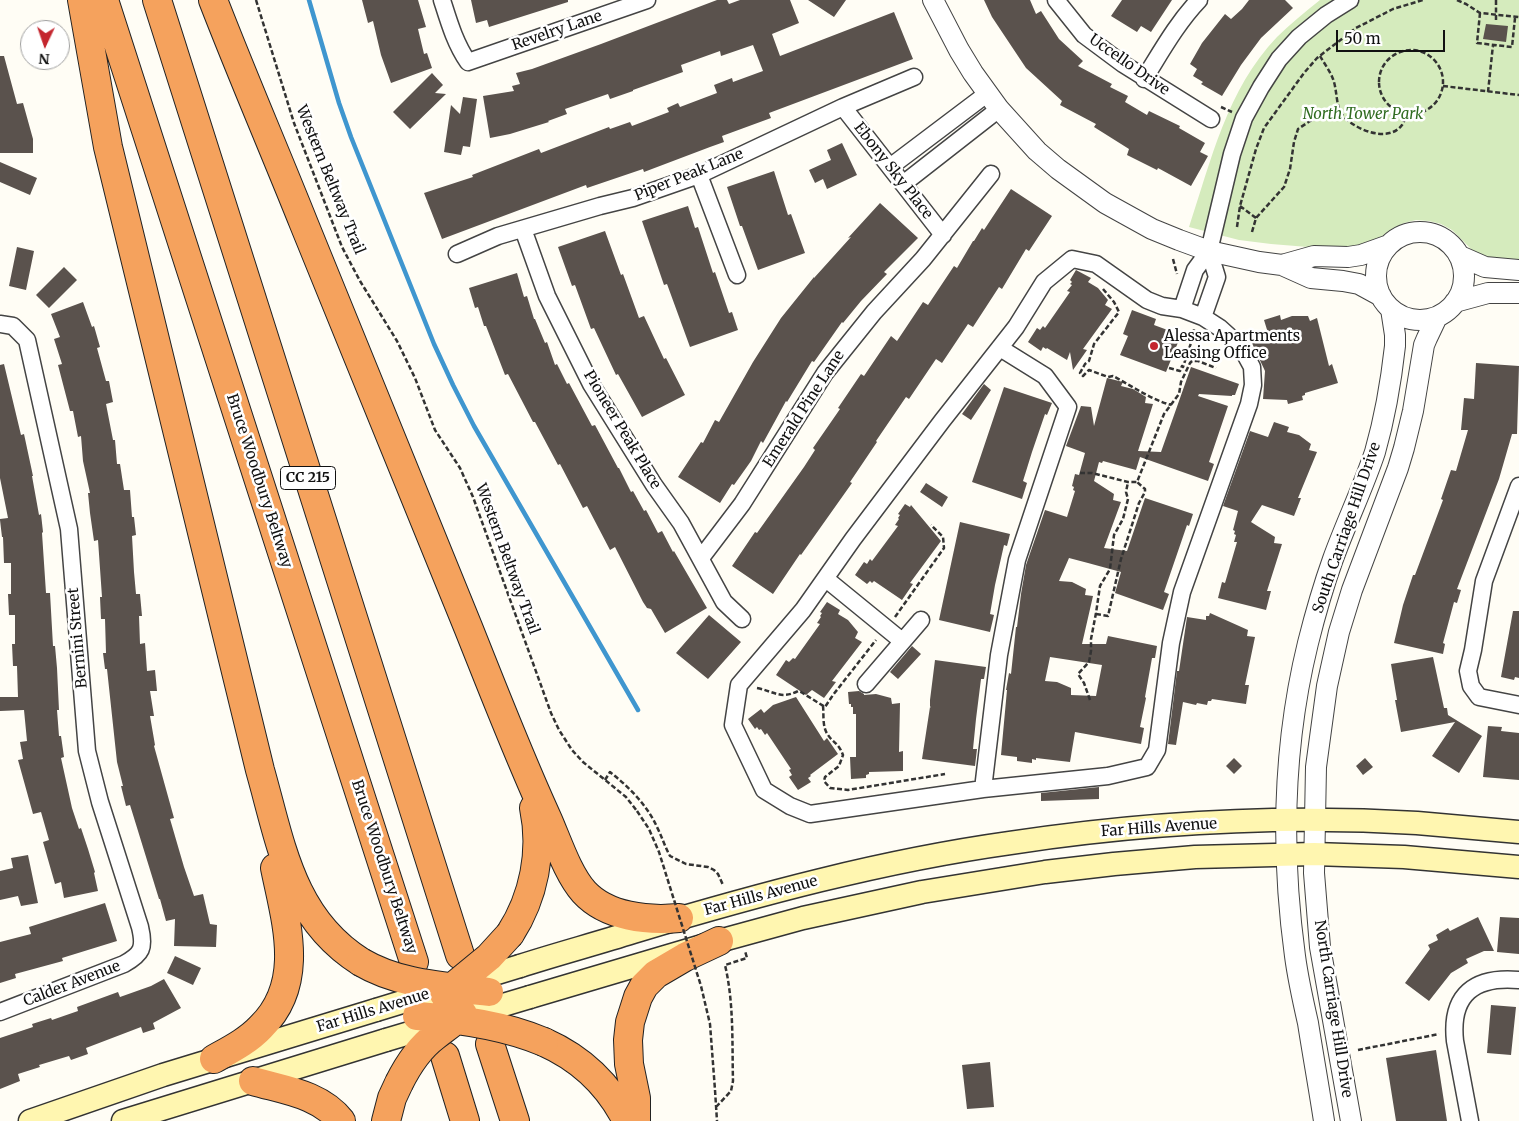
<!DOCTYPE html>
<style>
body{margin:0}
#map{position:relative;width:1519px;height:1121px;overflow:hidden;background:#fffdf5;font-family:Merriweather,serif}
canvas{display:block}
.north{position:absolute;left:20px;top:20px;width:50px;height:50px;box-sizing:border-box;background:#fff;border:1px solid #a0a0a0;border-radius:50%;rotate:183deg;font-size:14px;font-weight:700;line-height:20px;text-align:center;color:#111}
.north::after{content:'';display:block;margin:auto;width:18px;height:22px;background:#c4262e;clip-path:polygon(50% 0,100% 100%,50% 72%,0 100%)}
.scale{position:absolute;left:1336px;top:30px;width:109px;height:22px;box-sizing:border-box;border:2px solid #111;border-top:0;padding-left:6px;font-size:15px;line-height:18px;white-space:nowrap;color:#111;-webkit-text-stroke:4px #fff;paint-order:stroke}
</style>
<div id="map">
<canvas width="1519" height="1121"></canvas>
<div class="north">N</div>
<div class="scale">50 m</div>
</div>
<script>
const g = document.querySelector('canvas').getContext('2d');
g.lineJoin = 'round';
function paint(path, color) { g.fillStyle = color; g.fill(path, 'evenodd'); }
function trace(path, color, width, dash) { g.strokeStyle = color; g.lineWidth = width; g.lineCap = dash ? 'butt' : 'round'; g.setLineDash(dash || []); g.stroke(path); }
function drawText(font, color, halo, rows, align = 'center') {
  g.font = font + ' Merriweather,serif'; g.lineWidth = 5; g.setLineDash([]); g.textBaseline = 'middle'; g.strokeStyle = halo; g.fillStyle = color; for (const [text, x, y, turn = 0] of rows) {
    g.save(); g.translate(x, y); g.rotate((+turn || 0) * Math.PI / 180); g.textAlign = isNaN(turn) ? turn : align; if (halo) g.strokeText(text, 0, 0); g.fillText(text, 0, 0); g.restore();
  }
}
const green = new Path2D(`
 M1320,0H1519V263L1496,261L1475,253L1452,230L1441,224L1429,221L1416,220L1404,223L1392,229L1377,240L1345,250L1271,244L1239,240L1189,227C1211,161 1227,89 1277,37C1290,24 1305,12 1320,0Z`);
const stream = new Path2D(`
 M309,0L339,103L351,137L434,344L453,385L474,426L638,710`);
const building = new Path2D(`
 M362,0H418L426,27L418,29L424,54L427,53L432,68L391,83L381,55L373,21L368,23Z
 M471,0H568V2L489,27L487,20L476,23Z
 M717,0H727L729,4L740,0H790L799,23L772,34L780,56L894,12L913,59L769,113L771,118L722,136L724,142L710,147L644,172L643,169L587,188L586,185L442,239L424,193L473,177L472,175L539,149L541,153L609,127L610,129L630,122L632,126L669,112L667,108L678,103L680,107L717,93L714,85L732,78L733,82L763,71L753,45L721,56L720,51L681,65L683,72L633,90V91L610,99L608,94L565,109L567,114L548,121L549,122L510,134L490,138L483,96L514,91L512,86L520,84L516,73L532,69L601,44Z
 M808,0H846L834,17Z
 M984,0H1030L1036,14L1041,11L1059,39L1083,61L1078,66L1112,84L1110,87L1128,96L1125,102L1147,115L1149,111L1180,126L1179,128L1205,143L1200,152L1208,156L1191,186L1158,168L1157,170L1127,155L1129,149L1094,127L1096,124L1060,105L1062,101L1026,68L992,17Z
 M1122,0H1172L1151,32L1141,26L1137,32L1111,16Z
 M1249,0H1285L1293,8L1261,38L1241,65L1222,96L1201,84L1203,82L1193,76L1197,69L1190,64L1202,43L1225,14L1231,19L1242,9Z
 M1486,24L1508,26L1506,42L1483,39Z
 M0,56H4L17,104L23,103L33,139V153H0Z
 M432,73L443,85L435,93L446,94L410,129L393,112Z
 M463,97L477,99L470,147L463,146L461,155L444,152L451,105L460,114Z
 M842,143L857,175L827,189L823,179L815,183L809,170L831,160L827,150Z
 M0,162L37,178L30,195L0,182Z
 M774,171L788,215L791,214L805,253L758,270L742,226H740L727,187Z
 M1011,189L1052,216L1029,251L1026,249L1002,289L999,287L973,327L968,324L942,363L936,359L909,399L906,397L876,441L877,442L850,482L852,483L801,555L800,554L773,594L732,566L755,532L757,533L804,467L815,450L813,448L840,409L838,408L861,374L864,376L891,336L897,341L923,302L928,305L954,266L957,268L973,241H974L982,228L984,230Z
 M880,203L918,238L884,272L887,274L861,301L843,323L842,322L814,362L812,361L787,402L786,401L763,443L761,441L751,461L734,485L732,484L720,503L678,477L701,442L703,443L715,420L719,422L753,362L781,318L814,277V278L851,237L848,238Z
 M688,206L695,228L698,227L713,273L715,272L729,313L732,312L738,330L690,347L667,284L664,285L642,221Z
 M605,231L621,275L623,274L639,318L644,316L664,359L666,358L685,395L642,417L618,374L616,375L594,328L591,329L575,285L572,286L558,247Z
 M17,247L34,251L26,290L9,286Z
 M64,267L77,280L49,308L36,295Z
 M1076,270L1091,278L1088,282L1098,288L1108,300L1105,305L1112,309L1083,349L1087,350L1073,370L1070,352L1067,360L1047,348L1046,349L1043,347L1041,351L1028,342L1037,328L1040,330L1043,326L1045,328L1070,292L1067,291L1072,285L1070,284L1072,282L1070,280Z
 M517,273L524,297L527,296L534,319H535L545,343L547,342L555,365L557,364L567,384L569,383L592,426L595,425L618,468H619L631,492L633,491L644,511L646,510L658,533L662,531L673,552L674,551L707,608L665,633L651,609L647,608L643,602L615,547L610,550L587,506L583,508L560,464L558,465L535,422H533L508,374L505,375L486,326H484L478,307L475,308L469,288Z
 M83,302L92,327L94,326L100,347L97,348L106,381H109L113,402L106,404L113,440H115L117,464H120L124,490H130L132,517H134L136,535L132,536L134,572L136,594H140L142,616H139L140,644L145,643L147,671L155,670L157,691H150L154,716H150L155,745L154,746L174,818L170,819L184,867L194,896L203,894L210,924L217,925L216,947L174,946L175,919L166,921L160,899H159L130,805L126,806L121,786H123L117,762L107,669H105L103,653H106L105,619H101L100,597H102L98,540L94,541L90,513L88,493H90L83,461L81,436L78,437L73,411H70L58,365L62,364L54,339L60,337L51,314Z
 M1132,310L1156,319L1154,325L1181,335L1166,372L1120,355L1128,336L1123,334Z
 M1280,315L1281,320L1292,316H1308L1310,321L1317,318L1329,366L1332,364L1338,383L1305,393V395L1302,396L1303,400L1288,404L1287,400L1263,399L1265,371L1251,341L1268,333L1264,320Z
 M1476,363L1519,366L1517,434H1512L1499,479L1457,589L1461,590L1457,603L1454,602L1443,643L1445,644L1443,654L1394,643L1403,605L1413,575H1415L1443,500L1441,499L1451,470L1456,471L1468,430H1461L1464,398L1474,399Z
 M4,364L21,435L24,434L33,476H32L39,515L41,514L43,532L42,533L46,593H50L53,646H55L57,668L59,710H57L59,736H61L64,757L61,758L72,808L79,829L81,828L88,849L95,872L94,873L98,891L64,898L61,882L55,884L43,842L49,840L41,812L33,814L18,760L23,759L20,742L27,741L24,710L0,711V697H18L17,666H13L12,644H15V615H9L8,594H11V563H4L3,537H2L0,520V519L8,518L0,478V365Z
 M1191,367L1239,384L1235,395H1232V396L1199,394L1198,396L1228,406L1209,462L1214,464L1208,481L1140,457L1136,470L1103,461L1102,463L1099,462L1094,481L1114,494L1113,500L1121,502L1104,548L1127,551L1145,498L1193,514L1189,526L1187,525L1164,592L1169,594L1163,610L1115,593L1121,572L1088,563L1069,558L1059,581L1072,582L1086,589L1085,595L1093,596L1082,644H1106L1108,636L1157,646L1155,658H1152L1145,697L1146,698L1140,727L1144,728L1141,744L1075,732L1070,762L1036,758V760L1032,759V763L1017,761V757L1001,755L1007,690H1006L1009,673L1011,674L1016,627H1017L1021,594L1026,565L1045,510L1067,517L1075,491L1073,490L1074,487L1072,486L1075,474L1079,475L1085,453L1066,446L1081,406L1091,407L1094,426L1107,378L1123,382L1121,386L1133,389L1146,397L1145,403L1153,404L1138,451L1161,452ZM1050,657L1102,665L1096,696L1071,695V688L1057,682L1045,681Z
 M984,384L991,390L971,420L962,414Z
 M1004,387L1052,403L1047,415L1045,414L1032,452L1023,481L1027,483L1022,499L972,482Z
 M1274,422L1289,427L1287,432L1299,435L1311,444L1309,450L1317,452L1298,498H1301L1294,516L1262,505L1251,522L1275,537L1274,543L1282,544L1267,591H1271L1266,610L1218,598L1222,582L1225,583L1237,542H1234L1236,535L1234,534L1235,531L1233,530L1238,511L1223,506L1250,431L1268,437Z
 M926,483L948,497L942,507L920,492Z
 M905,504L910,507L911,505L941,541L910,583L913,584L902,600L874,581L872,583L870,581L867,584L855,575L864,562L867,564L870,559L872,561L898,526L895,525L899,519L898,518L900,515L898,514Z
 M960,522L1010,534L1007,546L1004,545L995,585L990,614L994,615L990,632L939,620Z
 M827,602L840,610L838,614L848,620L858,632L855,638L862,642L832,681L836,682L824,698L812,690L806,695L776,675L786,660L789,662L793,658L795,659L820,624L817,623L821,617L820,616L822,613L820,612Z
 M1513,611H1519V678L1515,677L1514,680L1501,677Z
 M1210,613L1248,630L1247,636L1255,637L1245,685H1249L1246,704L1212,699L1211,701H1208L1207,705L1197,703L1196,705L1183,702L1176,745L1168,744L1177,671H1179L1187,617L1206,620V616H1209Z
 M709,615L741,642L708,679L676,653Z
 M912,646L921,654L898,679L890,672Z
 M1433,657L1444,708H1447L1448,715L1482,736L1459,773L1432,756L1455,722L1401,732L1395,700H1397L1391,664Z
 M935,660L986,667L984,679H981L976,719L973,749H977L975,766L922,759L930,707L931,708L930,706V700Z
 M859,691L864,694V695L876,694L891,698L892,704L900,703L899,752L903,751V771L869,772V774L866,775V778L851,779L850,757H856V714H853V707H851V704H849L848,692Z
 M796,697L824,741L827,738L838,754L810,775L811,776L808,778L811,782L798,790L789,777L792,775L789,770L791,769L767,733L765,735L761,729L759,730L757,727L755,729L748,719L761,709L764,713L773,705Z
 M1488,726L1502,727L1501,731L1519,733V780L1483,777Z
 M1234,758L1242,766L1234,774L1226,766Z
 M1365,758L1373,767L1363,775L1356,766Z
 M1099,787V799L1041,801V793Z
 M28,855L38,903L21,906L18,896L0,900V871L13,868L11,858Z
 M105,903L117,941L62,958L63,961L15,974L16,978L0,983V942L31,934L29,927Z
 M1478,917L1494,951H1484L1466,959L1468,963L1451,973L1429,1001L1405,983L1430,949L1428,945L1438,940L1436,935L1448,928L1450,931Z
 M1500,917L1519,918V954L1497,952Z
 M175,956L201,968L193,985L167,973Z
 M164,979L181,1008L153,1023L155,1029L143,1033L141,1027L86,1048L88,1054L71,1060L69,1056L39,1065L40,1067L18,1074L20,1081L0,1089V1038L33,1027L32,1024L51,1018L52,1020L78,1011L77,1007L118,992L120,997L151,986Z
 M1491,1005L1516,1007L1511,1055L1487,1053Z
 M1436,1050L1447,1121H1396L1386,1058Z
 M990,1062L994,1107L967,1109L962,1065Z`);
const path = new Path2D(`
 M256,0L294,123L342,247L360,281L397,341L415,378L435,430L460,468L473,497L551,713L559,730L572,750L583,762L626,797L637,811
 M1457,0L1466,4L1480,13L1519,17
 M1496,0V21
 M1480,13L1477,43L1512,47L1515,18
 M1379 82a32 32 0 1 1 64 0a32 32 0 1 1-64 0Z
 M1320,56C1324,63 1330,71 1333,79C1337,89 1336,105 1341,113C1352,129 1388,144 1402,125C1404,123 1405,118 1406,114
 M1443,86L1519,95
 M1488,92L1493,45
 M1221,107L1232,112
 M1240,206L1256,218
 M1237,227L1240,206L1256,149L1264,128L1304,73L1317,58L1356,28L1393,9L1423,0
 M1252,232L1256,218L1284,187L1290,169L1294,142L1298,129L1310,121L1329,114L1341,113
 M1173,259L1177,274
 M1103,289L1114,302L1119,312L1094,344L1089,361L1085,364L1080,373L1083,376L1089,370L1108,377L1113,376C1132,386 1150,399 1171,405
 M1169,368L1180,371L1182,366L1183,367L1193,337L1194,329
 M1080,473H1092L1128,482H1137L1164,414L1179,394L1181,382L1190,363L1192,361H1198L1216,368
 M1096,614L1108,616L1121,559L1139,503L1145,492V489L1137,482
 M895,617L944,548L943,537L931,525
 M757,688C773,691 781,700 798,691L801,692L825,707L833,695L876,640
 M1090,700L1084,683L1078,674L1089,662L1091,651V639L1096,613L1100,586L1110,569L1114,535L1123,519L1128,499L1126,492L1128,482
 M823,706C824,715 822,727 828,735C834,744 838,742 843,755L839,766L825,777L824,781L830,788L848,790L945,774
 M605,780L610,772C629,787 647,805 657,827C662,837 665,847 670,856L686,864L708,867L714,870L718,874L723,885
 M1358,1050L1439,1034
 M715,1090L717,1121
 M716,1107L731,1091L733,1081C732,1043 734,1003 725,965L747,958L745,951`);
const minor = new Path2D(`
 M442,0C449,22 455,43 468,62L647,0
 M1056,0L1084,35L1123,64L1211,119
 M1144,79C1161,52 1177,23 1199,0
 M843,107L943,235
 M890,167L988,93
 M699,175L737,275
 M903,184L999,109
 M523,229L547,296L591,384L654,485L681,523L724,602L742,619
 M457,254L498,236L600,206L633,198L699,175L843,107L914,77
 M1072,259L1096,264L1147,300L1162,306L1182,309L1203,317L1220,328L1241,347L1252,367L1253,385L1249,404L1182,592L1171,643L1157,750L1147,767L1108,776L983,789L810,814L790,806L764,790L733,725L739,685L803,610L853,539L942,421L1016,327L1044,282Z
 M1182,309L1195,270L1209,251L1232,154L1244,118L1261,87L1279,59L1299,37L1326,15L1350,0
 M1203,317L1217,277L1209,251
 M0,324L13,326L27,340L69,529L87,751L100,802L140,927C145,948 142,954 124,964L0,1012
 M1519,486L1484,581L1473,650L1468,671L1471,686L1479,697L1519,705
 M701,558L742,504L825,373L874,312L923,259L991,174
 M826,579L902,641
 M866,684L921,620
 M983,789L999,655L1017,560L1068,407L1045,376L1000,348
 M1470,1121L1455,1041C1450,994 1475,976 1519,980`);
const tertiary = new Path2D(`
 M933,0L959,50L973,73L999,109L1037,151L1058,169L1105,203L1152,229L1179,240L1209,251L1259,262L1282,265L1311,278L1343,281L1359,284L1381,296
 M1376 276a44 44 0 1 1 88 0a44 44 0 1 1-88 0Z
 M1460,256L1485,267L1519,270
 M1282,265L1314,256L1348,257L1361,255L1389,245
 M1455,302L1488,293H1519
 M1324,1121C1319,1088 1313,1055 1308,1023C1303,1001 1298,979 1295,956C1281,853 1283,745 1308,643C1315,615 1323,587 1333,559C1346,523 1363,488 1375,452C1385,417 1391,382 1395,346V335L1391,309
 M1351,1121L1320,947L1314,873L1316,767L1327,686L1339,632L1352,590L1398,468L1404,448L1413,411L1424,345L1427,338L1437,317`);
const secondary = new Path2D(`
 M520,966C557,954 595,944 633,932C757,895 881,861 1010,843C1142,823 1284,815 1417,823C1451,826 1485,829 1519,832
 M530,997L719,941L803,918L922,892L1045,872L1114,864L1195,857L1314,854L1404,857L1519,867
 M30,1121L163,1075L376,1010
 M123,1121L386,1040`);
const motorway = new Path2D(`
 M82,0L108,147L260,770C281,844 291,918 361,962
 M104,0L414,962
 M157,0L460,955
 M213,0C242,75 274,149 304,224C359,358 414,492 468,627C494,692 519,757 548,820C558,843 568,874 584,892C607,917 648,921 679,918
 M510,934C534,897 543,851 534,808
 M544,1042C580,1058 609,1085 627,1121
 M490,1044L515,1121
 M445,1056L465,1121
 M214,1059C230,1050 248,1041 261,1027C306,983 286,922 275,868
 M253,1081C284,1090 320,1094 341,1121
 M386,1121L392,1098L399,1083
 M636,1121V1098L629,1064L628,1040L630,1022L638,997L644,986L656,974L685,957L719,941`);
const pathBridge = new Path2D(`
 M637,811L649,829L659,852L701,986L710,1024L715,1090`);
const secondaryBridge = new Path2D(`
 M376,1010L520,966
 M386,1040L530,997`);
const motorwayBridge = new Path2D(`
 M361,962C400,985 445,986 489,992
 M444,994L489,957L510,934
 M417,1016C460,1019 504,1025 544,1042
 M399,1083C408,1065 419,1048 435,1036C444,1029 454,1022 463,1014`);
const markers = [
 [1154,346,5,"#c4262e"]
];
const shields = [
 [308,478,55]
];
const shieldNames = [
 ["CC 215",308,478]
];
const streetNames = [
 ["Revelry Lane",557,31,-19],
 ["Uccello Drive",1129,65,35],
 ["Ebony Sky Place",893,171,52],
 ["Piper Peak Lane",689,175,-22],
 ["Western Beltway Trail",330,180,68],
 ["Emerald Pine Lane",804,409,-57],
 ["Pioneer Peak Place",622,430,59],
 ["Bruce Woodbury Beltway",259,481,72],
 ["South Carriage Hill Drive",1347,528,-71],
 ["Western Beltway Trail",507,559,70],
 ["Bernini Street",78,638,-95],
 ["Far Hills Avenue",1159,828,-4],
 ["Bruce Woodbury Beltway",384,867,72],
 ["Far Hills Avenue",761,896,-15],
 ["Calder Avenue",72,984,-21],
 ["North Carriage Hill Drive",1333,1009,81],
 ["Far Hills Avenue",373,1011,-17]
];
const parkNames = [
 ["North Tower Park",1363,115]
];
const poiNames = [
 ["Alessa Apartments",1164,337],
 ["Leasing Office",1164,354]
];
paint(green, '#d5ebbd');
trace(stream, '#3f96cf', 4.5);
paint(building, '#5a524d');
trace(minor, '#444', 19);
trace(tertiary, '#444', 22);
trace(secondary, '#333', 25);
trace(motorway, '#222', 30);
trace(path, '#333', 2.5, [5, 2.5]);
trace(minor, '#fff', 16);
trace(tertiary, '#fff', 20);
trace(secondary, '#fff6b0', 22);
trace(motorway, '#f5a25d', 28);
trace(secondaryBridge, '#333', 25, []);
trace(motorwayBridge, '#222', 30, []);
trace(pathBridge, '#333', 2.5, [5, 2.5]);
trace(secondaryBridge, '#fff6b0', 22);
trace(motorwayBridge, '#f5a25d', 28);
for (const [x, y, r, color] of markers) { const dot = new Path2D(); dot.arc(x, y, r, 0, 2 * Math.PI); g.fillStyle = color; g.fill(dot); trace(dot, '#fff', 2); }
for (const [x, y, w] of shields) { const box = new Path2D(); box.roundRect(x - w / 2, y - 11.5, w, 23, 4); g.fillStyle = '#fff'; g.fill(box); trace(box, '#111', 1); }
drawText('bold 14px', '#111', null, shieldNames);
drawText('15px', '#111', '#fff', streetNames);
drawText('italic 15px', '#2f6b1f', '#fff', parkNames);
drawText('15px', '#111', '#fff', poiNames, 'left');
</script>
